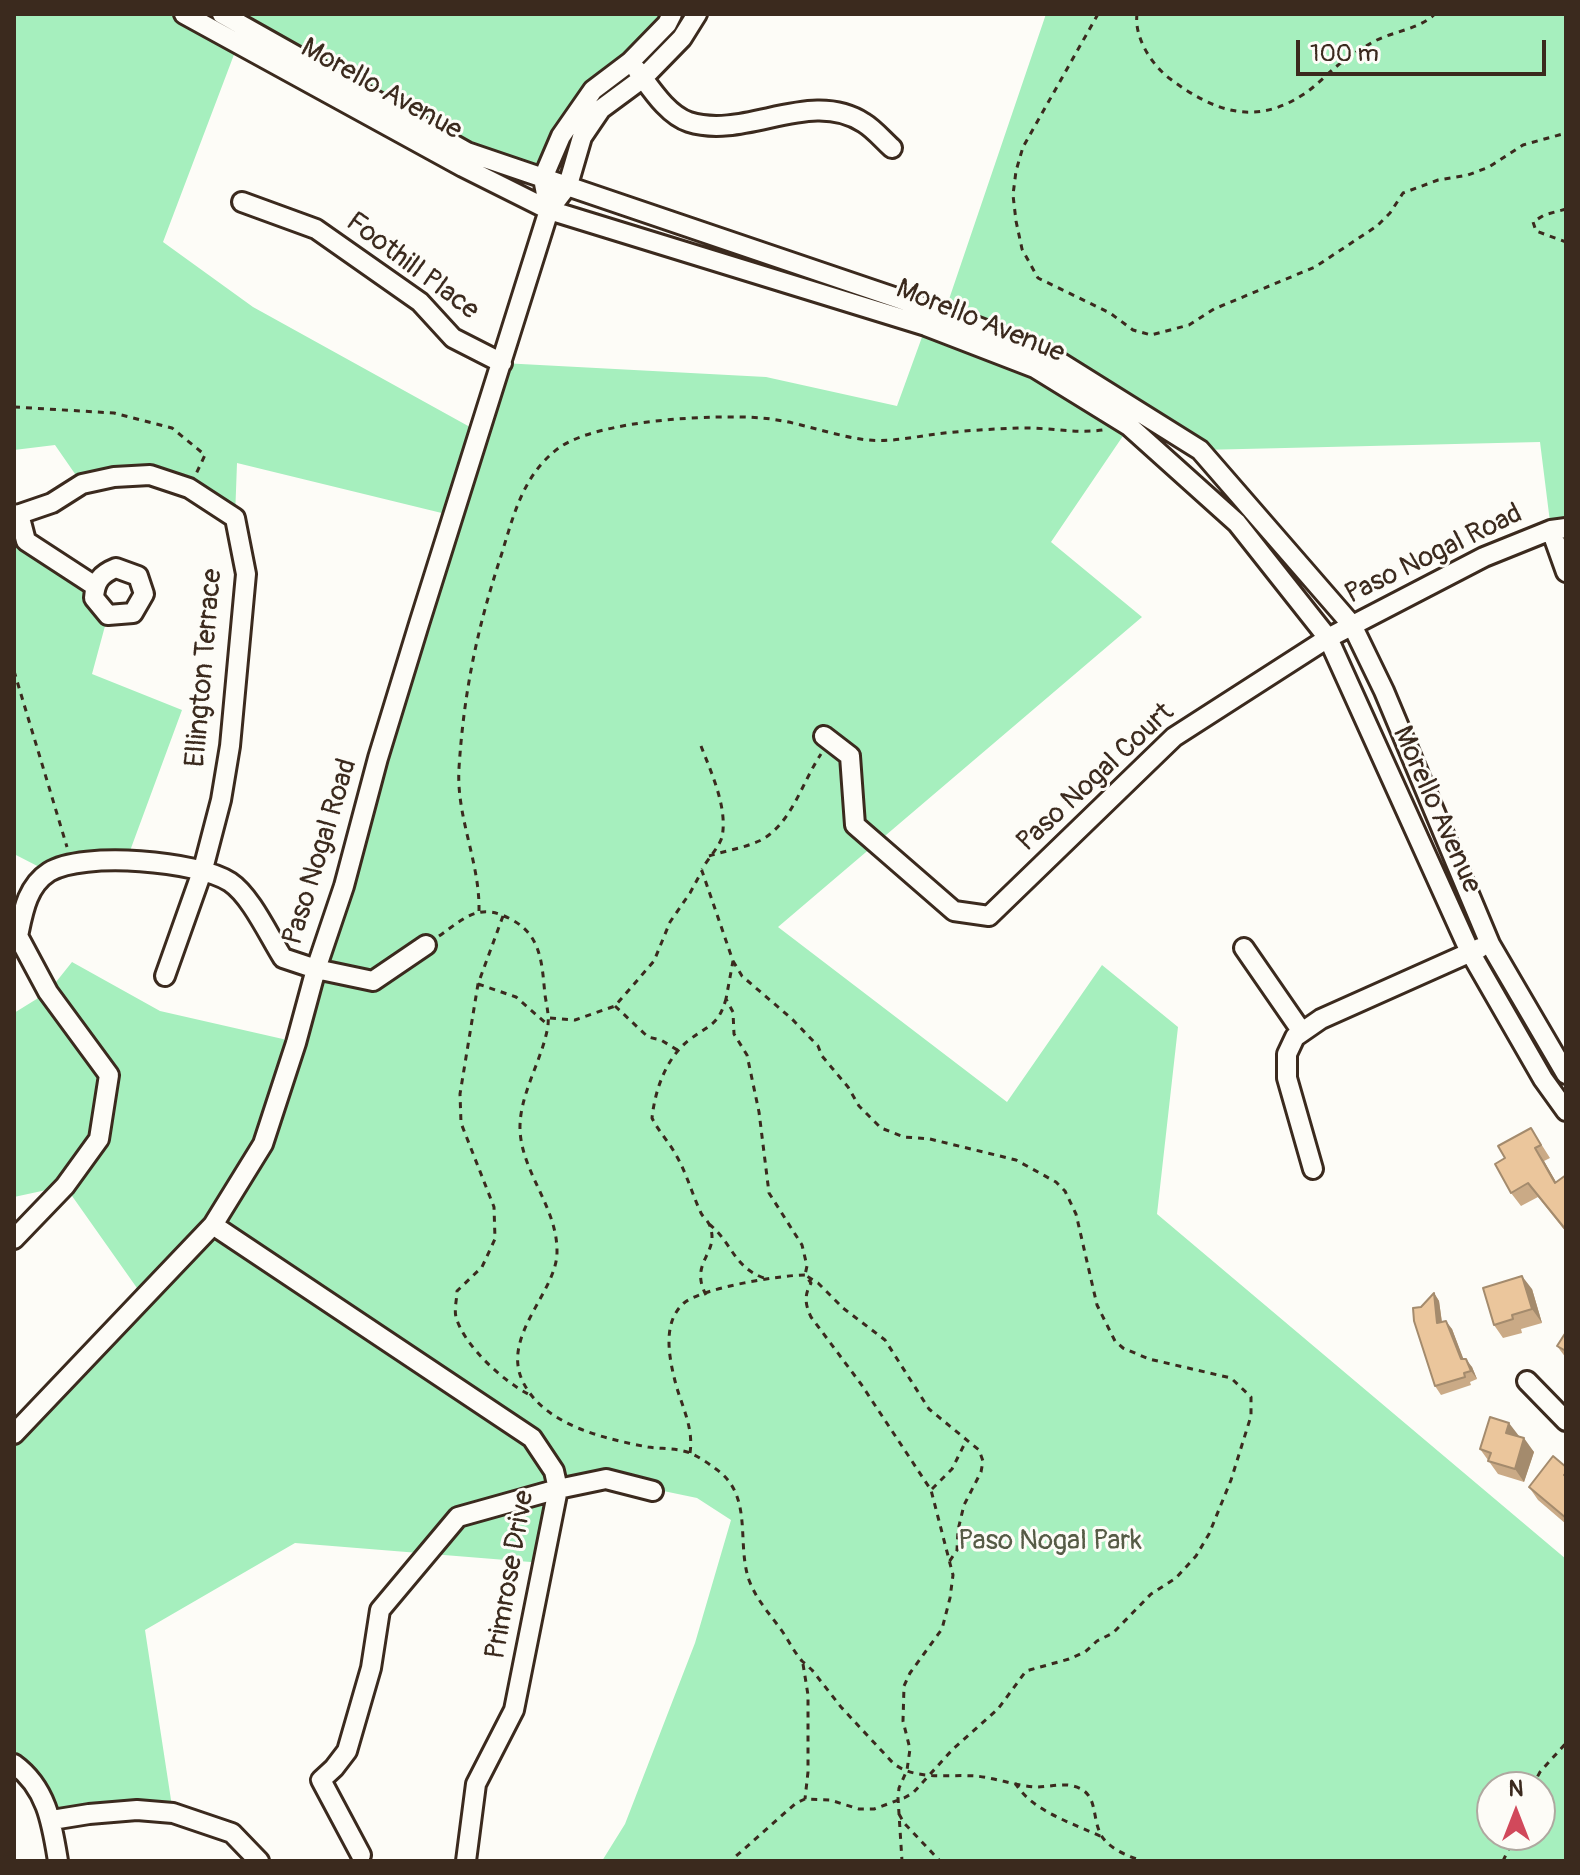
<!DOCTYPE html>
<style>
body{margin:0}
#map{position:relative;width:1580px;height:1875px;overflow:hidden;background:#fdfcf7;font-family:Pangolin,sans-serif}
canvas{display:block}
.frame{position:absolute;inset:0;border:16px solid #3b2a1e;pointer-events:none}
.north{position:absolute;left:1476px;top:1771px;width:80px;height:80px;box-sizing:border-box;background:#fdfcf7;border:2px solid #afa8a0;border-radius:50%;rotate:0deg;font-size:22px;font-weight:700;line-height:32px;text-align:center;color:#3b2a1e}
.north::after{content:'';display:block;margin:auto;width:28px;height:36px;background:#d1495b;clip-path:polygon(50% 0,100% 100%,50% 72%,0 100%)}
.scale{position:absolute;left:1296px;top:40px;width:250px;height:36px;box-sizing:border-box;border:4px solid #3b2a1e;border-top:0;padding-left:10px;font-size:24px;line-height:28px;white-space:nowrap;color:#3b2a1e;-webkit-text-stroke:6px #fdfcf7;paint-order:stroke}
</style>
<div id="map">
<canvas width="1580" height="1875"></canvas>
<div class="frame"></div>
<div class="north">N</div>
<div class="scale">100 m</div>
</div>
<script>
const g = document.querySelector('canvas').getContext('2d');
g.lineJoin = 'round';
function paint(path, color) { g.fillStyle = color; g.fill(path, 'evenodd'); }
function trace(path, color, width, dash) { g.strokeStyle = color; g.lineWidth = width; g.lineCap = dash ? 'butt' : 'round'; g.setLineDash(dash || []); g.stroke(path); }
function drawText(font, color, halo, rows, align = 'center') {
  g.font = font + ' Pangolin,sans-serif'; g.lineWidth = 6; g.setLineDash([]); g.textBaseline = 'middle'; g.strokeStyle = halo; g.fillStyle = color; for (const [text, x, y, turn = 0] of rows) {
    g.save(); g.translate(x, y); g.rotate((+turn || 0) * Math.PI / 180); g.textAlign = isNaN(turn) ? turn : align; if (halo) g.strokeText(text, 0, 0); g.fillText(text, 0, 0); g.restore();
  }
}
const green = new Path2D(`
 M14,14H184L238,44L163,242L253,307L479,432L502,363L766,377L897,406L926,326L1035,368L1127,430L1051,542L1142,617L778,927L1007,1102L1102,965L1178,1027L1157,1214L1566,1559V1861H602L625,1824L695,1643L731,1520L697,1498L606,1479L558,1489L543,1563L295,1543L145,1630L173,1813L52,1820L14,1764V1434L144,1298L65,1186L14,1197V1013L48,992L72,962L160,1011L296,1042L454,516L237,463L235,518L150,475L82,484L55,445L14,450ZM1492,1787H1540V1835H1492Z
 M222,14H672L593,90L543,178L467,152Z
 M1046,14H1566V528L1551,530L1540,442L1200,450L1045,353L944,314Z
 M14,516L26,541L78,576L108,615L92,674L182,710L127,859L49,872L14,854Z`);
const path = new Path2D(`
 M1098,14L1023,147L1016,171L1013,195L1016,221L1022,249L1038,278L1110,313L1133,330L1151,335L1189,325L1214,309L1315,267L1377,226L1390,213L1403,193L1438,180L1468,175L1489,167L1523,145L1566,133
 M1137,14C1134,37 1151,64 1169,78C1213,111 1254,127 1304,94C1316,86 1326,75 1337,66C1348,57 1361,49 1373,42C1393,31 1418,30 1435,14
 M1566,209L1544,215L1533,222L1536,231L1566,242
 M14,407L114,413L172,428L205,455L196,474
 M14,671L67,847
 M701,746C711,772 728,808 722,837C719,847 708,859 702,869
 M709,856C725,851 744,848 759,841C791,826 802,782 821,754
 M479,911C480,862 456,817 459,768C464,691 477,629 501,556C514,514 523,474 560,447C600,420 713,414 762,418C798,421 832,436 868,440C889,442 909,438 929,435C958,431 989,429 1019,428C1047,427 1075,434 1103,430
 M503,916L478,984L460,1094L461,1123L494,1207L495,1239L482,1267L457,1291C457,1299 454,1309 456,1317C464,1346 504,1382 530,1395
 M439,936C466,917 480,901 514,921C542,937 542,966 545,995C547,1008 550,1018 547,1031C540,1064 519,1096 520,1130C522,1173 557,1207 557,1251C558,1291 500,1336 523,1382C544,1425 605,1439 648,1447C662,1449 677,1448 690,1453C699,1457 708,1463 716,1469C754,1496 736,1542 749,1580C757,1601 770,1614 782,1631C789,1641 794,1652 802,1661L812,1670L841,1707L893,1763C915,1781 949,1774 976,1776C996,1778 1016,1786 1036,1787C1048,1787 1062,1783 1073,1786C1099,1792 1091,1816 1101,1835C1109,1849 1128,1856 1142,1861
 M733,961L742,976L792,1019L818,1046L822,1056L848,1087L859,1106L881,1128L904,1137L930,1139L1016,1160L1056,1182L1065,1191L1076,1214L1097,1305L1115,1341L1123,1348L1149,1359L1231,1378L1251,1397V1416L1231,1480L1209,1534L1196,1556L1176,1578L1151,1594L1113,1633L1097,1641L1085,1652L1069,1659L1026,1671L998,1709L953,1749L913,1793L904,1798L874,1809H859L830,1800L805,1799L796,1803L735,1857
 M478,984L516,997L548,1025
 M615,1006L648,1037L661,1040L679,1051
 M550,1018L575,1020L615,1006L654,961L670,922L690,893L702,871L733,961L726,999L733,1012L734,1034L747,1055L759,1112L769,1193L802,1245L807,1266L805,1275L818,1283L843,1308L885,1340L929,1409L979,1450L983,1461L981,1472L964,1505L958,1530L957,1550L949,1562
 M709,1224C732,1242 733,1267 764,1278
 M706,1295C688,1261 722,1253 709,1224C707,1220 703,1217 701,1213C692,1194 687,1174 676,1155C669,1142 659,1132 652,1118C655,1090 666,1058 689,1040C710,1024 718,1026 726,999
 M690,1453C694,1427 681,1405 675,1381C669,1357 662,1322 684,1303C702,1288 780,1275 805,1275L811,1283C804,1296 805,1304 811,1317L861,1384L931,1490L953,1575L950,1598L942,1629L910,1673L904,1686L903,1721L910,1749L907,1770L899,1788L898,1798L902,1861
 M932,1489L952,1469L966,1441
 M803,1664L808,1695V1772L805,1799
 M1015,1783C1033,1812 1073,1823 1102,1837
 M1532,1787L1540,1772L1566,1743
 M899,1814L904,1823L940,1861
 M1503,1861L1515,1835`);
const minor = new Path2D(`
 M184,14L463,167L549,210L926,326L1035,368L1129,426L1237,523L1328,638L1470,952L1543,1079L1566,1111
 M222,14L467,152L944,314L1045,353L1200,450L1352,625L1384,691L1490,944L1566,1074
 M672,14L667,24L630,62L593,90L561,136L543,178L549,210L568,185L582,137L601,109L643,78L682,38L697,14
 M637,70C650,87 667,115 689,122C746,140 810,88 864,123C874,129 883,140 892,148
 M242,202L316,229L420,302L453,338L502,363
 M19,514L26,541L95,586
 M14,516L52,503L82,484L114,477L150,475L189,488L235,518L246,574L230,746L221,800L203,869L165,976
 M1551,530L1566,572
 M116,568L138,576L144,594L133,613L108,615L94,598C95,581 101,574 116,568Z
 M824,736L850,756L855,825L954,911L989,916L1174,737L1328,638L1484,557L1551,530L1566,528
 M1244,948L1302,1032
 M1313,1169L1287,1078V1054L1295,1037L1321,1019L1480,948
 M213,1225L532,1438L554,1471L558,1489L514,1710L476,1784L466,1861
 M14,1239L65,1186L99,1139L109,1075L48,992L18,936C23,912 27,886 49,872C83,851 198,861 230,882C251,896 269,936 283,958L316,969L373,981L426,945
 M1527,1381L1566,1421
 M14,1434L213,1225L263,1144L296,1043L316,969L344,886L378,758L419,624L549,210
 M14,1764C47,1788 52,1824 58,1861
 M52,1820L89,1814L137,1810L173,1813L232,1833L259,1861
 M361,1855L321,1780L334,1768L347,1751L371,1668L380,1610L458,1517L558,1489L606,1479L653,1491`);
const wall = new Path2D(`
 M1531,1128L1550,1158L1544,1161L1556,1182L1566,1175V1232L1538,1197L1521,1206L1511,1193Z
 M1532,1289L1542,1323L1521,1329L1522,1333L1503,1338L1494,1325Z
 M1434,1293L1439,1301L1442,1322L1452,1329L1463,1359L1472,1367L1477,1379L1470,1382L1471,1385L1441,1395L1435,1386L1421,1307Z
 M1566,1332V1358L1557,1346Z
 M1519,1436L1534,1452L1524,1482L1498,1474L1480,1449Z
 M1566,1467V1524L1538,1500L1529,1487Z`);
const shadedWall = new Path2D(`
 M1535,1148L1544,1161L1564,1196L1555,1183Z
 M1522,1276L1532,1289L1542,1323L1532,1309Z
 M1434,1293L1439,1301L1443,1331L1437,1323Z
 M1446,1321L1452,1329L1467,1368L1461,1359Z
 M1466,1359L1472,1367L1477,1379L1471,1371Z
 M1509,1423L1519,1436L1516,1446L1506,1433Z
 M1524,1438L1534,1452L1524,1482L1515,1469Z`);
const building = new Path2D(`
 M1531,1128L1541,1145L1535,1148L1555,1183L1566,1175V1230L1528,1183L1511,1193L1495,1164L1505,1158L1498,1146Z
 M1522,1276L1532,1309L1512,1315L1513,1319L1494,1325L1483,1288Z
 M1434,1293L1437,1323L1446,1321L1461,1359H1466L1471,1371L1464,1373L1465,1377L1435,1386L1414,1321L1413,1308L1421,1307Z
 M1566,1332V1351L1557,1346Z
 M1490,1417L1509,1423L1506,1433L1524,1438L1515,1469L1488,1461L1491,1453L1480,1449Z
 M1553,1456L1566,1467V1473L1564,1475L1566,1476V1518L1529,1487Z`);
const streetNames = [
 ["Morello Avenue",381,90,29],
 ["Foothill Place",412,267,37],
 ["Morello Avenue",980,322,22],
 ["Paso Nogal Road",1434,555,-26],
 ["Ellington Terrace",205,668,-85],
 ["Paso Nogal Court",1096,778,-43],
 ["Morello Avenue",1436,810,66],
 ["Paso Nogal Road",321,852,-73],
 ["Primrose Drive",511,1575,-80]
];
const parkNames = [
 ["Paso Nogal Park",1050,1542]
];
paint(green, '#a6efbe');
trace(minor, '#3b2a1e', 24);
trace(path, '#3b2a1e', 3, [6, 6]);
trace(minor, '#fdfcf7', 18);
paint(wall, '#caaa86');
paint(shadedWall, '#a48b6d');
paint(building, '#ebc69c');
trace(building, '#a48b6d', 2);
drawText('28px', '#3b2a1e', '#fdfcf7', streetNames);
drawText('28px', '#565b46', '#fdfcf7', parkNames);
</script>
